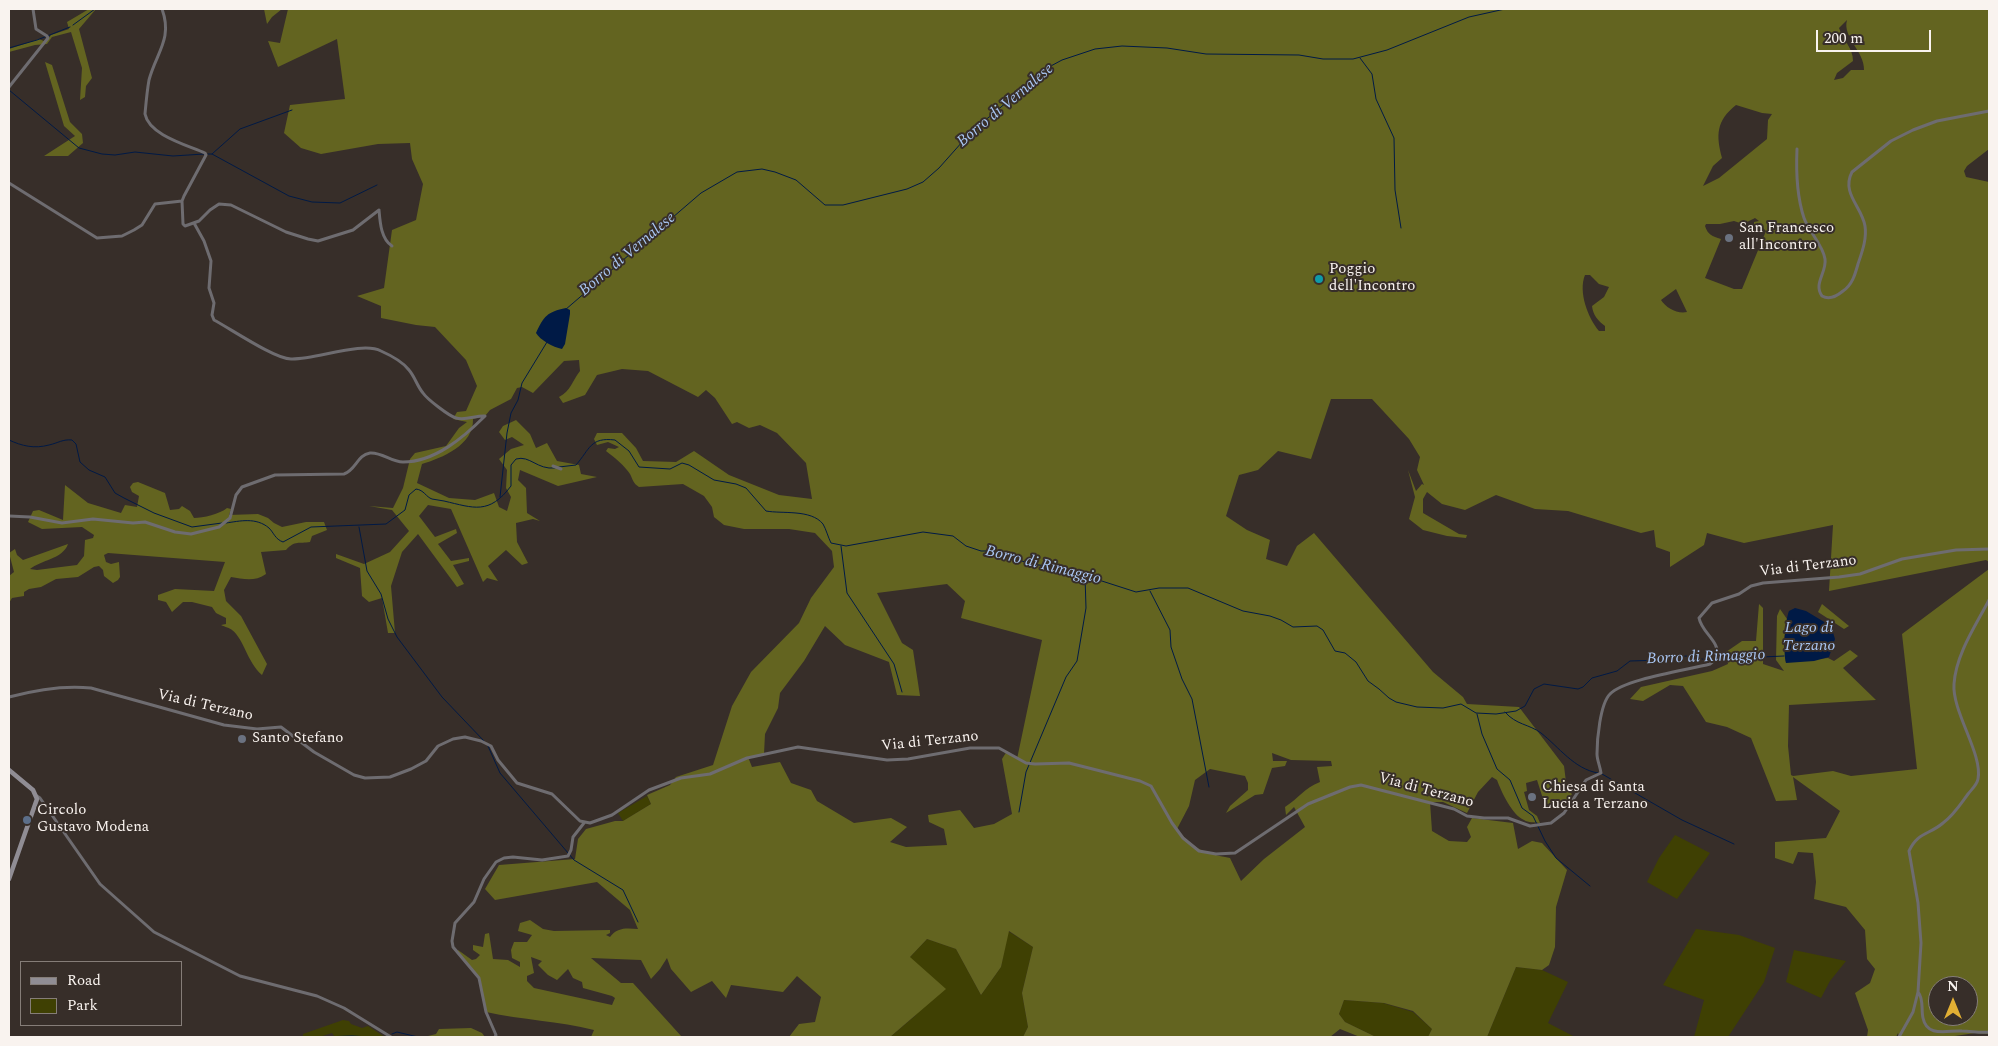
<!DOCTYPE html>
<style>
body{margin:0}
#map{position:relative;width:1998px;height:1046px;overflow:hidden;background:#372e29;font-family:Spectral,serif}
canvas{display:block}
.frame{position:absolute;inset:0;border:10px solid #f9f3ef;pointer-events:none}
.legend{position:absolute;left:20px;top:961px;width:162px;height:65px;box-sizing:border-box;background:#372e29;border:1px solid #857d78;margin:0;padding:6px 9px;list-style:none;font-size:15px;color:#f9f3ef}
.legend li{display:flex;align-items:center;gap:10px;height:25px}
.legend b{width:25px;border:1px solid #857d78}
.north{position:absolute;left:1928px;top:976px;width:50px;height:50px;box-sizing:border-box;background:#372e29;border:1px solid #857d78;border-radius:50%;rotate:0deg;font-size:14px;font-weight:700;line-height:20px;text-align:center;color:#f9f3ef}
.north::after{content:'';display:block;margin:auto;width:18px;height:22px;background:#e1af34;clip-path:polygon(50% 0,100% 100%,50% 72%,0 100%)}
.scale{position:absolute;left:1816px;top:30px;width:115px;height:22px;box-sizing:border-box;border:2px solid #f9f3ef;border-top:0;padding-left:6px;font-size:15px;line-height:18px;white-space:nowrap;color:#f9f3ef;-webkit-text-stroke:4px #372e29;paint-order:stroke}
</style>
<div id="map">
<canvas width="1998" height="1046"></canvas>
<div class="frame"></div>
<ul class="legend">
<li><b style="height:6px;background:#908d94"></b>Road</li>
<li><b style="height:14px;background:#3f4003"></b>Park</li>
</ul>
<div class="north">N</div>
<div class="scale">200 m</div>
</div>
<script>
const g = document.querySelector('canvas').getContext('2d');
g.lineJoin = 'round';
function paint(path, color) { g.fillStyle = color; g.fill(path, 'evenodd'); }
function trace(path, color, width, dash) { g.strokeStyle = color; g.lineWidth = width; g.lineCap = dash ? 'butt' : 'round'; g.setLineDash(dash || []); g.stroke(path); }
function drawText(font, color, halo, rows, align = 'center') {
  g.font = font + ' Spectral,serif'; g.lineWidth = 4; g.setLineDash([]); g.textBaseline = 'middle'; g.strokeStyle = halo; g.fillStyle = color; for (const [text, x, y, turn = 0] of rows) {
    g.save(); g.translate(x, y); g.rotate((+turn || 0) * Math.PI / 180); g.textAlign = isNaN(turn) ? turn : align; if (halo) g.strokeText(text, 0, 0); g.fillText(text, 0, 0); g.restore();
  }
}
const green = new Path2D(`
 M647,796L651,804L623,821L618,813Z
 M1675,835L1710,853L1677,899L1647,882L1659,858Z
 M1696,929L1739,935L1775,948L1764,982L1728,1037H1694L1704,1000L1663,985Z
 M1008,931L1033,947L1022,993L1028,1027L1023,1037H890L916,1015L910,957L927,939L956,949L981,995L1001,967Z
 M1794,950L1846,961L1830,981L1821,998L1786,982Z
 M1516,967L1542,970L1568,982L1548,1023L1575,1037H1487Z
 M1344,1000L1383,1003L1413,1012L1432,1029L1428,1037H1376L1345,1022L1339,1014Z
 M343,1020L349,1021L351,1024L362,1028L368,1026L385,1037H335L332,1033L319,1037H303V1034Z`);
const forest = new Path2D(`
 M89,9H96L79,29L92,78L86,86L85,97L80,100L82,68L71,32L52,37L47,44L35,45L9,52V49L39,39L46,42L51,35L69,29L67,22Z
 M264,9H282L272,17L267,24Z
 M288,9H1989V149L1967,166L1964,171L1966,177L1989,182V562L1986,560L1829,591L1833,525L1744,543L1707,533L1704,545L1670,567V552L1656,547L1654,530L1641,533L1568,511L1535,509L1496,495L1465,510L1442,504L1427,492L1423,499V513L1459,534L1467,535L1466,538L1447,536L1423,530L1409,519L1415,497L1408,470L1416,491L1422,484L1424,485L1417,470L1420,457L1409,439L1372,399H1331L1311,459L1278,451L1258,470L1239,475L1226,516L1247,530L1270,540L1266,559L1287,566L1297,546L1314,533L1433,672L1463,697L1467,704L1519,707L1564,766L1567,790L1572,794L1563,808L1557,809L1544,802L1537,780L1526,783L1527,791L1524,792L1529,810L1537,816L1540,823C1535,822 1528,823 1524,820C1512,815 1501,791 1497,780L1492,777L1478,792L1467,813L1443,802H1430L1432,831L1449,841L1467,842L1471,837L1467,827L1472,818L1513,823L1518,849L1532,841L1542,843L1567,870L1556,907L1555,947L1549,965L1542,970L1516,967L1487,1037H1428L1432,1029L1413,1011L1384,1003L1344,1000L1339,1014L1345,1022L1376,1037H1360L1340,1029L1330,1037H1023L1028,1027L1022,993L1033,947L1009,931L1001,967L981,995L956,949L927,939L910,957L946,989L890,1037H789L799,1024L815,1022L821,997L797,976L783,992L731,985L726,998L712,981L691,992L671,969L667,958L660,969L651,979L641,960L591,958L621,983H633L682,1037H591L594,1030C559,1021 522,1020 486,1012L479,978L458,954V950L472,960L476,959L480,955L473,950V945L483,947L485,934L489,933L493,959L508,960L520,967V962L512,958L511,950L514,942H527L532,935L518,931L520,923L530,920L543,929L554,931L610,930V933L606,935L610,937C617,927 627,928 638,929L630,910L597,882L495,900L485,889L499,865L575,859L578,839L586,829L615,821H623L651,804L647,795L670,785L676,777L713,765L732,706L751,672L799,623L811,598L834,567L832,551L815,533L789,529H744L724,525L714,517L712,507L704,496L683,484L639,487C633,483 633,480 630,474C625,466 614,457 606,451L608,448L615,449L619,447L608,442L597,445L594,439L597,433H622L636,448L643,461L676,462L694,451L729,475L779,495L812,499L806,463L777,433L760,425L749,428L737,422L732,424L715,398L706,390L698,397L648,371L622,369L597,375L585,395L563,403L559,397C571,391 572,381 580,371L579,360L564,361L533,393L522,387L517,388L511,399L490,410L485,416L473,419C474,445 442,458 422,464L417,483L449,498L475,500L494,493L499,507L507,511L511,497L506,488L507,470L499,459L511,449L524,445L512,437L505,440L499,432L503,426L516,420L530,434L536,448L547,443L557,461L579,465L581,474L597,477L558,486L520,470L518,480L526,488L527,513L540,521L533,519L516,523L517,542L528,563L522,565L506,550L488,566L498,581L487,578L483,582L451,509L428,505L419,516L435,537L456,529L457,533L438,544L451,561L469,558V561L453,565L464,584L457,587L418,534L402,552L391,586L395,633H388L382,598L369,602L362,596L360,568L336,558V554L364,564L390,552L409,531L392,510L369,506L393,508L403,488L410,459L415,453L446,446L459,428L467,422L453,419L457,412L466,411L477,386L466,360L435,327L416,325L381,318V306L357,296L384,288L392,230L416,220L423,184L412,159L410,143L378,144L321,154L301,148L284,133L290,105L345,99L337,39L278,67L268,41L280,43ZM1847,20C1842,37 1865,52 1864,70H1851L1843,78L1834,80L1837,73L1853,61C1853,48 1843,40 1839,28ZM1736,105L1762,113L1772,114L1768,120L1767,139L1719,178L1703,186L1713,166L1722,158C1716,135 1716,121 1736,105ZM1755,218L1759,221L1754,222V224L1762,227L1766,231L1742,289H1734L1705,278L1721,239C1712,236 1708,235 1705,226L1706,224H1720L1734,221L1743,224ZM1585,275H1590L1599,284L1609,287L1604,297L1592,306C1593,315 1598,321 1605,326V331H1599C1588,318 1578,292 1585,275ZM1676,289L1687,312C1677,314 1666,308 1661,300ZM947,584L965,601L961,618L1042,640L1017,759L1007,751L1002,759L1012,814L994,824L974,828L960,810L928,815L929,822L944,829L947,845L906,847L890,842L907,827L891,818L854,823L817,801L811,790L791,783L780,762L752,767L748,757L764,754L765,734L778,708L780,693L804,661L825,626L845,645L889,662L897,695L920,696L913,650L902,643L877,593ZM1272,753L1291,760L1331,761L1332,766L1317,767L1320,782C1304,788 1299,798 1285,807L1286,815L1294,807L1305,827L1264,859L1241,881L1230,858C1204,853 1194,850 1177,829L1189,806L1195,780L1210,769L1245,776L1248,783V790L1230,806L1226,813L1255,795L1263,794L1272,768L1285,766L1287,761H1273ZM531,957L542,961L538,965L548,975L557,980L568,969L573,978L582,982L583,988L612,996L615,998L612,1005L534,988L527,981V976L534,973Z
 M45,62L52,65L70,122L82,134L83,143L68,156H44L75,136L64,126Z
 M138,482L165,493L170,510L179,509L182,506L190,511L194,518C203,518 220,514 227,508L231,509L229,515L258,514L268,518L274,523L282,527L306,522H324L327,530L312,536L310,542C299,544 295,540 286,550L261,552L266,574C255,582 243,579 231,577L224,590L226,601L241,616L267,664L262,675C247,662 244,639 232,630C230,628 225,627 221,625L226,624V618L216,613L212,607L192,602H183L172,612L166,602L158,600V595L175,589L214,591L225,562L108,553L104,555L106,562L111,564L119,562L120,577L118,580L113,583L104,576L103,570L99,566L94,567L78,577L56,579L41,587L29,589L24,592V596L12,598L9,603V576L14,572L9,553L15,549L17,555L23,560L68,544C63,559 41,560 30,569L37,570L77,565L84,556L85,540L93,538L94,535L82,527L42,529L28,522L33,511L39,510L63,520L65,485L88,503L121,513L125,505L137,507L139,496L132,492L130,487L133,483Z
 M1989,569V1034L1975,1033L1948,1037H1899L1898,1033L1896,1037H1867L1868,1030L1855,993L1870,983L1875,969L1867,959L1865,930L1846,907L1814,899L1816,882L1813,853L1798,852L1793,864L1775,858V842L1826,838L1840,811L1793,777L1797,800L1776,801L1751,738L1727,727L1706,722L1683,686L1670,685L1643,701L1630,699L1641,687L1712,671L1728,664L1726,652L1742,641H1756L1759,604L1763,608V664L1784,671L1776,660L1777,616L1780,609L1787,619L1784,639L1786,662L1828,658L1834,661L1850,650L1858,656L1843,668L1876,700L1789,705L1788,746L1791,775L1793,776L1833,771L1851,776L1917,769L1902,634ZM1938,986H1968V1016H1938Z
 M1822,604L1849,626L1844,629L1818,612Z
 M471,1028L482,1033L485,1037H428V1036L436,1034L439,1029Z`);
const water = new Path2D(`
 M566,308L570,310V314L565,344L562,349C553,347 540,340 536,333C544,316 547,312 566,308Z
 M1795,608L1806,611L1831,626L1835,639L1829,657L1814,661L1786,663C1783,652 1785,621 1789,611Z`);
const stream = new Path2D(`
 M73,25L95,9
 M9,48L37,40L70,27
 M1360,58L1372,74L1376,99L1394,138L1395,190L1401,228
 M9,90L79,148L102,154L115,155L135,152L173,156L204,154
 M208,154H212L289,196L312,202L340,203L377,185
 M212,154L240,129L292,110
 M565,310L701,193L737,172L762,169L775,172L796,180L825,205H843L907,189L923,182L939,168L971,132L1049,67L1062,60L1095,49L1122,46L1167,48L1206,54L1299,55L1323,59H1353L1387,50L1469,17L1505,9
 M9,440C22,446 34,449 49,445C58,443 63,439 72,440L76,444L80,462L89,470L105,477L115,493L124,498L154,513L192,527L222,523
 M559,467L576,465C590,449 590,437 615,440L629,451L639,467L670,469L682,463L689,465L714,480L736,484L746,488L766,511C782,514 811,509 823,524C826,529 828,537 831,543L846,546L923,532L953,536L966,546L981,551H992L1031,564L1047,566L1077,573L1136,592L1159,588H1188L1243,611L1270,616L1281,620L1293,627L1317,626L1323,630L1335,651L1345,653L1356,662L1368,681L1379,689L1389,698L1396,702L1417,707L1443,708L1461,704L1476,713L1496,714L1516,711L1525,706L1534,689L1544,684L1578,689L1583,687L1592,678L1617,671L1630,661L1664,660L1686,656L1707,660H1714
 M500,497L507,433L511,413L518,400L522,383L547,342
 M226,523C240,521 256,517 269,528C274,533 275,539 283,542L311,527L386,524L405,510L409,495L416,489C424,490 426,497 432,499C436,500 440,500 444,501C474,508 489,515 511,486V465L516,459C530,455 537,470 555,468
 M359,527L367,571L381,594L388,619L397,637L442,697L484,741
 M841,546L847,593L894,664L902,692
 M1150,591L1170,630L1171,647L1182,679L1192,699L1209,787
 M1718,659L1784,656
 M1505,712C1516,725 1529,724 1541,733C1559,747 1574,769 1598,773
 M1477,714L1482,734L1497,769L1510,780L1522,808L1533,816L1545,841L1556,858L1590,886
 M488,746L500,773L574,860L623,890L638,922
 M1602,774L1682,820L1734,844
 M1019,812L1026,772L1066,677L1077,661L1086,608L1085,576
 M392,1034L397,1032L418,1037
 M322,1037L352,1036L370,1037
 M376,1037H387`);
const street = new Path2D(`
 M162,9C173,39 156,53 149,80C147,91 146,103 145,114C149,135 187,145 205,153L206,155L184,196L182,201L183,224L185,226L199,221L210,210L219,204L231,205L286,232L308,239L318,241L353,230L379,210C380,222 381,239 392,246
 M9,87L48,38L47,36L36,29L33,9
 M1797,149C1796,171 1797,197 1804,218C1809,232 1823,245 1825,259C1827,272 1813,284 1822,296C1829,300 1837,296 1843,291C1852,285 1855,275 1858,264C1862,252 1867,239 1865,226C1862,207 1841,193 1852,172L1891,141L1913,130L1937,121L1989,111
 M9,183L97,238L122,236L134,230L142,225L155,204L182,201
 M194,223L204,241L211,261L209,288L214,303L212,315L214,320C231,329 275,359 291,359C315,360 362,341 381,351C390,355 403,362 409,370C415,377 417,386 423,393C427,399 449,416 456,418C465,421 477,415 485,416
 M553,466L561,469
 M9,516L30,517L62,523L93,519L133,523L145,522L175,532L191,534L219,527L230,518L236,495L242,487L275,475L344,474C356,470 357,455 370,453C382,452 391,462 403,462C435,462 464,437 485,416
 M9,697C35,690 63,685 91,688L224,725L257,729L281,727L314,752L354,775L365,778L390,777L411,769L426,761L438,746L453,739L465,737L481,741L491,746L498,760L517,783L552,794L580,821L590,823L612,815L649,790L681,778L710,774L747,758L798,747L887,760L908,759L970,748H999L1026,763L1035,764L1069,763L1140,781L1151,786L1172,823L1183,838L1199,851L1216,854L1235,853L1308,804L1350,787L1361,785L1454,809L1467,816L1484,818H1508L1530,826L1551,823L1564,813L1586,780L1601,773C1600,766 1597,760 1597,754C1597,740 1600,704 1610,694C1624,679 1688,670 1710,664L1718,657C1719,640 1702,633 1699,618L1712,603L1739,594L1751,586L1763,583L1839,577L1860,574L1902,559L1956,550L1989,549
 M37,796L40,798L100,884L154,932L240,976L317,996L344,1008L391,1037
 M1918,992C1924,999 1921,1010 1923,1018C1927,1038 1948,1030 1962,1031C1971,1031 1980,1033 1989,1032
 M495,1037L496,1035L486,1012L479,978L453,947L452,941L455,923L474,902L484,879L496,862L504,858L513,857L542,860L568,856L571,850L573,837L584,823
 M1899,1037L1913,1012L1918,992L1921,943L1918,903L1909,851C1918,832 1929,835 1943,823C1954,815 1960,805 1968,794C1971,790 1977,785 1978,779C1983,754 1952,712 1954,684C1956,654 1976,625 1989,600`);
const secondary = new Path2D(`
 M9,770L33,790L37,799L9,879`);
const markers = [
 [1729,238,5,"#6b7280"],
 [1319,279,5,"#0f9aa8"],
 [242,739,5,"#6b7280"],
 [1532,797,5,"#6b7280"],
 [27,820,5,"#5c6f8a"]
];
const poiNames = [
 ["San Francesco",1739,229],
 ["all'Incontro",1739,246],
 ["Poggio",1329,270],
 ["dell'Incontro",1329,287],
 ["Santo Stefano",252,739],
 ["Chiesa di Santa",1542,788],
 ["Lucia a Terzano",1542,805],
 ["Circolo",37,811],
 ["Gustavo Modena",37,828]
];
const streetNames = [
 ["Via di Terzano",1808,567,-7],
 ["Via di Terzano",205,706,13],
 ["Via di Terzano",930,742,-6],
 ["Via di Terzano",1426,791,15]
];
const waterNames = [
 ["Borro di Vernalese",1006,106,-40],
 ["Borro di Vernalese",628,255,-40],
 ["Borro di Rimaggio",1043,566,14],
 ["Lago di",1809,629],
 ["Terzano",1809,647],
 ["Borro di Rimaggio",1706,658,-2]
];
paint(green, '#3f4003');
paint(forest, '#636420');
paint(water, '#001a46');
trace(stream, '#001a46', 1);
trace(street, '#6e6c70', 3);
trace(secondary, '#908d94', 4.5);
for (const [x, y, r, color] of markers) { const dot = new Path2D(); dot.arc(x, y, r, 0, 2 * Math.PI); g.fillStyle = color; g.fill(dot); trace(dot, '#372e29', 2); }
drawText('15px', '#f9f3ef', '#372e29', poiNames, 'left');
drawText('15px', '#f9f3ef', '#372e29', streetNames);
drawText('italic 16px', '#a9c6f3', '#372e29', waterNames);
</script>
